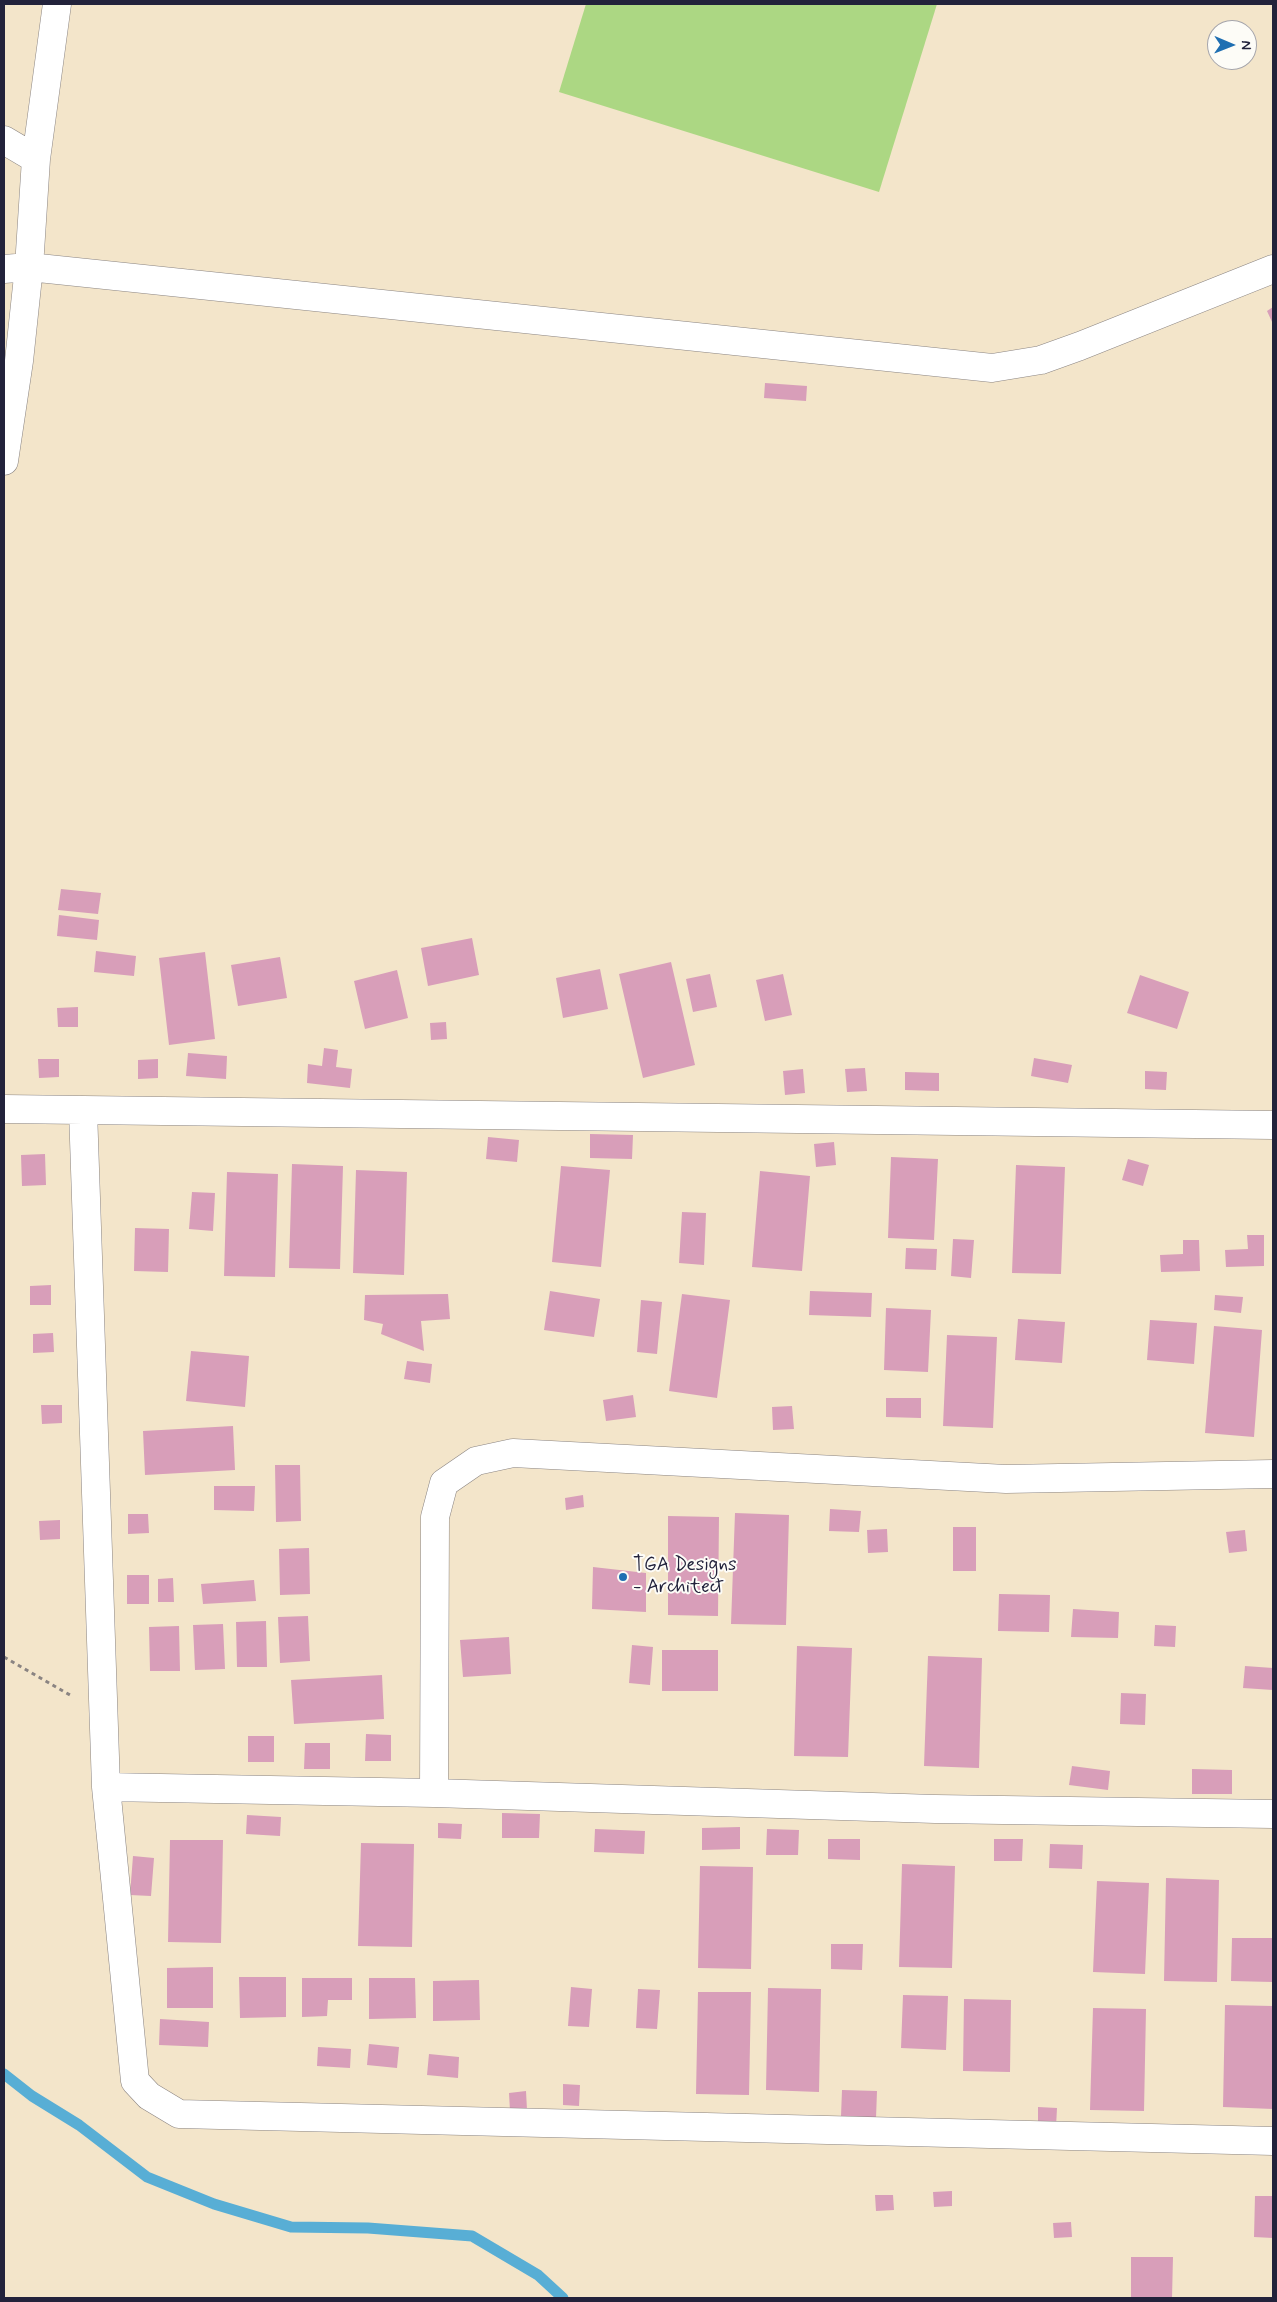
<!DOCTYPE html>
<style>
body{margin:0}
#map{position:relative;width:1277px;height:2302px;overflow:hidden;background:#f3e5ca;font-family:Mynerve,sans-serif}
canvas{display:block}
.frame{position:absolute;inset:0;border:5px solid #22223b;pointer-events:none}
.north{position:absolute;left:1207px;top:20px;width:50px;height:50px;box-sizing:border-box;background:#fdfcf7;border:1px solid #a5a5ac;border-radius:50%;rotate:91deg;font-size:14px;font-weight:700;line-height:20px;text-align:center;color:#22223b}
.north::after{content:'';display:block;margin:auto;width:18px;height:22px;background:#1f6fb2;clip-path:polygon(50% 0,100% 100%,50% 72%,0 100%)}
</style>
<div id="map">
<canvas width="1277" height="2302"></canvas>
<div class="frame"></div>
<div class="north">N</div>
</div>
<script>
const g = document.querySelector('canvas').getContext('2d');
g.lineJoin = 'round';
function paint(path, color) { g.fillStyle = color; g.fill(path, 'evenodd'); }
function trace(path, color, width, dash) { g.strokeStyle = color; g.lineWidth = width; g.lineCap = dash ? 'butt' : 'round'; g.setLineDash(dash || []); g.stroke(path); }
function drawText(font, color, halo, rows, align = 'center') {
  g.font = font + ' Mynerve,sans-serif'; g.lineWidth = 4; g.setLineDash([]); g.textBaseline = 'middle'; g.strokeStyle = halo; g.fillStyle = color; for (const [text, x, y, turn = 0] of rows) {
    g.save(); g.translate(x, y); g.rotate((+turn || 0) * Math.PI / 180); g.textAlign = isNaN(turn) ? turn : align; if (halo) g.strokeText(text, 0, 0); g.fillText(text, 0, 0); g.restore();
  }
}
const green = new Path2D(`
 M586,4H937L879,192L559,92Z`);
const stream = new Path2D(`
 M4,2074L32,2096L79,2125L147,2177L214,2204L291,2227L368,2228L472,2236L538,2275L563,2298`);
const building = new Path2D(`
 M1273,307V324L1267,311Z
 M765,383L807,386L806,401L764,398Z
 M61,889L101,893L98,914L58,910Z
 M59,915L99,920L97,940L57,936Z
 M472,938L479,975L428,986L421,948Z
 M96,951L136,956L134,976L94,972Z
 M205,952L215,1039L169,1045L159,958Z
 M280,957L287,998L238,1006L231,965Z
 M671,962L695,1065L643,1078L619,974Z
 M600,969L608,1009L563,1018L556,978Z
 M397,970L408,1018L365,1029L354,981Z
 M710,974L717,1007L693,1012L686,979Z
 M783,974L792,1015L765,1021L756,980Z
 M1140,975L1189,992L1177,1029L1127,1013Z
 M78,1007V1027H58L57,1008Z
 M446,1022L447,1039L431,1040L430,1023Z
 M324,1048L338,1050L336,1067L352,1069L350,1088L307,1083L308,1064L322,1066Z
 M188,1053L227,1056L226,1079L186,1076Z
 M1034,1058L1072,1065L1068,1083L1031,1076Z
 M38,1059H59V1077L39,1078Z
 M158,1059V1078L138,1079V1060Z
 M865,1068L867,1091L847,1092L845,1069Z
 M803,1069L805,1093L785,1095L783,1071Z
 M1145,1071L1167,1072L1166,1090L1145,1089Z
 M905,1072L939,1073V1091L905,1090Z
 M590,1134L633,1135L632,1159L590,1158Z
 M488,1137L519,1140L517,1162L486,1159Z
 M834,1142L836,1165L816,1167L814,1144Z
 M45,1154L46,1185L22,1186L21,1155Z
 M891,1157L938,1159L934,1240L888,1238Z
 M1128,1159L1149,1165L1143,1186L1122,1180Z
 M292,1164L343,1166L340,1269L289,1268Z
 M1016,1165L1065,1167L1061,1274L1012,1273Z
 M561,1166L610,1170L601,1267L552,1262Z
 M356,1170L407,1172L404,1275L353,1273Z
 M760,1171L810,1176L802,1271L752,1267Z
 M227,1172L278,1174L275,1277L224,1276Z
 M192,1192L215,1193L213,1231L189,1229Z
 M682,1212L706,1213L704,1265L679,1263Z
 M135,1228L169,1229L168,1272L134,1271Z
 M1247,1235H1264V1266L1226,1267L1225,1250L1248,1249Z
 M953,1239L974,1240L971,1278L951,1276Z
 M1183,1240H1199L1200,1271L1161,1272L1160,1255L1183,1254Z
 M906,1248L937,1249L936,1270L905,1269Z
 M51,1285V1305H30V1286Z
 M550,1291L600,1299L594,1337L544,1330Z
 M810,1291L872,1293L871,1317L809,1315Z
 M448,1294L450,1319L421,1321L424,1351L381,1334L383,1324L364,1320L365,1295Z
 M682,1294L730,1300L717,1398L669,1391Z
 M1215,1295L1243,1297L1241,1313L1214,1310Z
 M641,1300L662,1302L657,1354L637,1352Z
 M886,1308L931,1310L928,1372L884,1370Z
 M1018,1319L1065,1322L1062,1363L1015,1360Z
 M1150,1320L1197,1323L1194,1364L1147,1360Z
 M1214,1326L1262,1330L1254,1437L1205,1433Z
 M53,1333L54,1352L33,1353V1334Z
 M947,1335L997,1337L993,1428L943,1426Z
 M191,1351L249,1356L245,1407L186,1401Z
 M407,1361L432,1364L430,1383L404,1379Z
 M633,1395L636,1417L606,1421L603,1400Z
 M886,1398H921V1418L886,1417Z
 M41,1405H62V1423L42,1424Z
 M792,1406L794,1429L773,1430L772,1407Z
 M233,1426L235,1470L145,1475L143,1431Z
 M275,1465H300L301,1521L276,1522Z
 M214,1486H255L254,1511L214,1510Z
 M583,1495L584,1507L566,1510L565,1498Z
 M830,1509L861,1511L859,1532L829,1531Z
 M735,1513L789,1515L786,1625L731,1624Z
 M128,1514H148L149,1533L128,1534Z
 M668,1516L719,1517L718,1616L668,1615Z
 M60,1520V1539L40,1540L39,1521Z
 M953,1527H976V1571H953Z
 M887,1529L888,1552L868,1553L867,1530Z
 M1245,1530L1247,1551L1229,1553L1226,1532Z
 M309,1548L310,1594L280,1595L279,1549Z
 M593,1567L646,1573V1612L592,1609Z
 M127,1575H149V1604H127Z
 M173,1578L174,1602H158V1579Z
 M254,1580L256,1601L203,1604L201,1584Z
 M999,1594L1050,1595L1049,1632L998,1631Z
 M1073,1609L1119,1612L1118,1638L1071,1637Z
 M308,1616L310,1661L280,1663L278,1617Z
 M266,1621L267,1667H237L236,1622Z
 M223,1624L225,1669L195,1670L193,1625Z
 M1155,1625L1176,1626L1175,1647L1154,1646Z
 M179,1626L180,1671H150L149,1627Z
 M509,1637L511,1674L463,1677L460,1640Z
 M632,1645L653,1647L650,1685L629,1683Z
 M797,1646L852,1648L848,1757L794,1756Z
 M662,1650H718V1691H662Z
 M928,1656L982,1658L979,1768L924,1766Z
 M1245,1666L1273,1668V1690L1243,1688Z
 M382,1675L384,1719L294,1724L291,1680Z
 M1121,1693L1146,1694L1145,1725L1120,1724Z
 M366,1734L391,1735V1761H365Z
 M248,1736H274V1762H248Z
 M305,1743H330V1769H304Z
 M1072,1766L1110,1771L1108,1790L1069,1785Z
 M1192,1769L1232,1770V1794H1192Z
 M502,1813L540,1814L539,1838H502Z
 M247,1815L281,1817L280,1836L246,1834Z
 M438,1823L462,1824L461,1839L438,1838Z
 M740,1827V1849L702,1850V1828Z
 M595,1829L645,1831L644,1854L594,1852Z
 M767,1829L799,1830L798,1855H766Z
 M828,1839H860V1860L828,1859Z
 M994,1839H1023L1022,1861H994Z
 M170,1840H223L221,1943L168,1942Z
 M361,1843L414,1844L412,1947L358,1946Z
 M1050,1844L1083,1845L1082,1869L1049,1868Z
 M133,1856L154,1858L151,1896L130,1895Z
 M902,1864L955,1866L952,1968L899,1967Z
 M700,1866L753,1867L751,1969L698,1968Z
 M1166,1878L1219,1880L1217,1982L1164,1981Z
 M1097,1881L1149,1883L1145,1974L1093,1972Z
 M1232,1938H1273V1982L1231,1981Z
 M831,1944H863L862,1970L831,1969Z
 M213,1967V2008H167V1968Z
 M239,1977H286V2017L240,2018Z
 M302,1978H352V2000H328L327,2016L302,2017Z
 M369,1978H415L416,2018L369,2019Z
 M479,1980L480,2020L433,2021V1981Z
 M571,1987L592,1989L589,2027L568,2026Z
 M768,1988L821,1989L819,2092L766,2090Z
 M638,1989L660,1990L657,2029L636,2028Z
 M698,1992H751L749,2095L696,2094Z
 M903,1995L948,1996L946,2050L901,2048Z
 M964,1999L1011,2000L1010,2072L963,2071Z
 M1225,2005L1273,2006V2109L1223,2107Z
 M1093,2008L1146,2009L1144,2111L1090,2110Z
 M160,2019L209,2022L208,2047L159,2045Z
 M369,2044L399,2047L397,2068L367,2065Z
 M318,2047L351,2049L350,2068L317,2066Z
 M429,2054L459,2057L458,2078L427,2075Z
 M563,2084L580,2085L579,2106L563,2105Z
 M842,2090L877,2091L876,2118L841,2116Z
 M526,2091L527,2110L510,2111L509,2093Z
 M1038,2107L1057,2108L1056,2127L1038,2126Z
 M952,2191V2206L934,2207L933,2192Z
 M875,2195H893L894,2210L876,2211Z
 M1255,2196H1273V2238L1254,2237Z
 M1071,2222L1072,2237L1054,2238L1053,2223Z
 M1131,2257H1173L1172,2298H1131Z`);
const path = new Path2D(`
 M4,1657L70,1695`);
const minor = new Path2D(`
 M4,140L36,159
 M4,269L29,267L992,368L1041,360L1080,346L1273,269
 M4,461L19,361L29,267L36,159L57,4
 M4,1109L1273,1125
 M83,1110L106,1787L135,2081L149,2096L179,2114L1273,2141
 M106,1787L434,1793L935,1809L1273,1814
 M434,1793L435,1517L444,1483L476,1461L513,1453L1006,1479L1273,1474`);
const markers = [
 [623,1577,5,"#1f6fb2"]
];
const poiNames = [
 ["TGA Designs",633,1566],
 ["- Architect",633,1588]
];
paint(green, '#acd783');
trace(stream, '#58aed5', 11);
paint(building, '#d89eb9');
trace(minor, '#8a8482', 29);
trace(path, '#8a8482', 3, [4, 4]);
trace(minor, '#fff', 28);
for (const [x, y, r, color] of markers) { const dot = new Path2D(); dot.arc(x, y, r, 0, 2 * Math.PI); g.fillStyle = color; g.fill(dot); trace(dot, '#fdfcf7', 2); }
drawText('19px', '#22223b', '#fdfcf7', poiNames, 'left');
</script>
